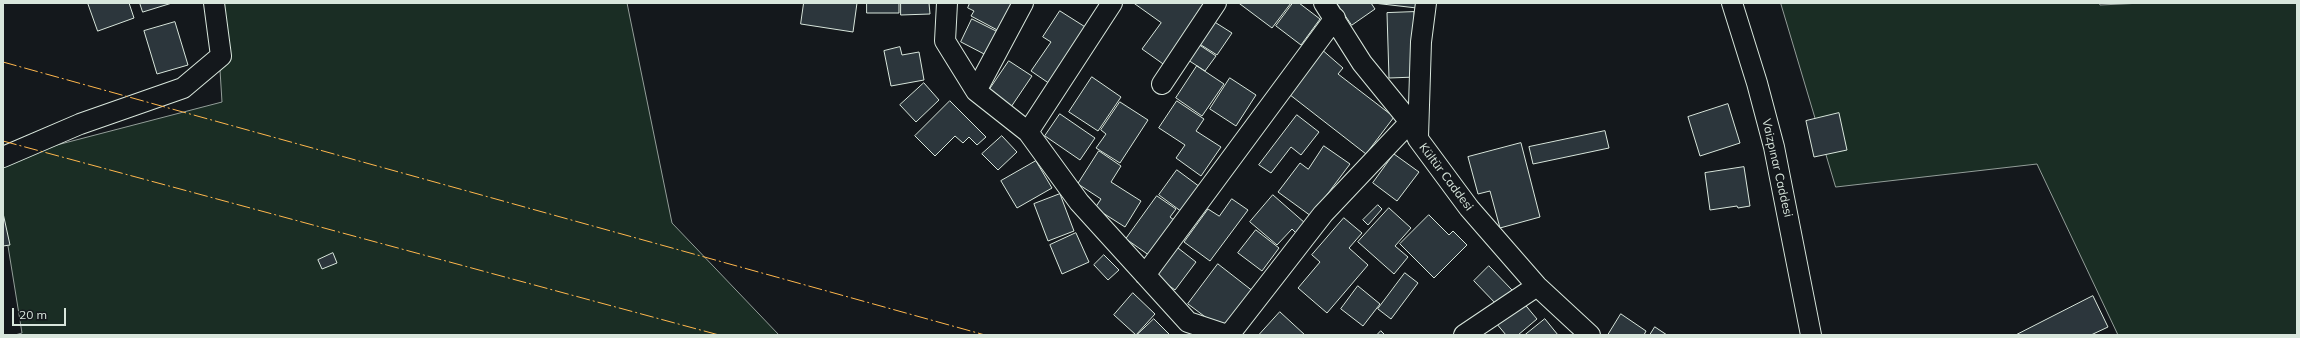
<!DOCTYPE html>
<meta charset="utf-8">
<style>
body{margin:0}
#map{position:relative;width:2300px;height:338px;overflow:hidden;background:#14181c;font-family:Mulish,sans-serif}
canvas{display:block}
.frame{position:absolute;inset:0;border:4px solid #d8e6dc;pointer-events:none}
.scale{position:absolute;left:12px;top:308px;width:54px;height:18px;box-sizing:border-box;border:2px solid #d8e6dc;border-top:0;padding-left:5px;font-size:12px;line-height:14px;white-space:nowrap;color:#d8e6dc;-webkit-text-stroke:3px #14181c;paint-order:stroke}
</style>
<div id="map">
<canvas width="2300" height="338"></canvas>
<div class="frame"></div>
<div class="scale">20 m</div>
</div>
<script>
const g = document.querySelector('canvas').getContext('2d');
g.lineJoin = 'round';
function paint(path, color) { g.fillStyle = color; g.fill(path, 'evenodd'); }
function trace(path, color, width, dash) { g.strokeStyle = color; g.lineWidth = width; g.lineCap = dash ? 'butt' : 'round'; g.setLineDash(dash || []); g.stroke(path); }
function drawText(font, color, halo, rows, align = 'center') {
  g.font = font + ' Mulish,sans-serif'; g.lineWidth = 3; g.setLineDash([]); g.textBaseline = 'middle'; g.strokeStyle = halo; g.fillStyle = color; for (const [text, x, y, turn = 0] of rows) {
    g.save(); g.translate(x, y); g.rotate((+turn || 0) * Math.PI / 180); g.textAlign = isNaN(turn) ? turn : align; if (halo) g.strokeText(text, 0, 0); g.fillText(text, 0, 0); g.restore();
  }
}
const green = new Path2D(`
 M222,3H627L672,223L779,335H15L22,333L3,215V159L222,102L217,22Z
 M1781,3H2099L2100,5L2143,3H2297V335H2118L2037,164L1836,187Z`);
const building = new Path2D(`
 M88,3H129L134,18L98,31Z
 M140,3H172L143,12Z
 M804,3H857L853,32L801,24Z
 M867,3H899V13H867Z
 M901,3H929L930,14L901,15Z
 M970,3H1013L1001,32L971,16L974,11L968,8Z
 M1134,3H1202L1208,7L1166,66L1142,49L1161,23Z
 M1241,3H1291L1272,28L1240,4Z
 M1293,3H1299L1320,19L1301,45L1276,26Z
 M1337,3H1371L1375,9L1352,25Z
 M1374,3H1420V8Z
 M1060,11L1090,30L1053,86L1031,71L1051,42L1043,37Z
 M1414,12L1416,77L1389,78L1387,13Z
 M972,19L1000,33L988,56L961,42Z
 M1213,21L1232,33L1217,55L1198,43Z
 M175,22L188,65L157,74L144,31Z
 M1198,44L1216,56L1205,71L1188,60Z
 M900,47L902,55L919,52L924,80L891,86L884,51Z
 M1320,48L1343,68L1338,74L1394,117L1366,154L1285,91Z
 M1009,61L1032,76L1011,107L988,92Z
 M1197,66L1224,84L1202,116L1176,98Z
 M1092,77L1121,97L1098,131L1069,112Z
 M1230,78L1256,95L1236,126L1210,109Z
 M924,83L939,100L916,122L900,105Z
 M950,101L986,137L977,145L969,137L963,143L955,136L935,156L915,136Z
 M1177,101L1204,119L1196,131L1221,147L1201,176L1176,158L1185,145L1159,128Z
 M1120,102L1148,120L1120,163L1096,148L1106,134L1101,130Z
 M1728,104L1740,143L1700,156L1688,117Z
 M1839,113L1847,150L1814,157L1806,121Z
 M1060,114L1095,138L1080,160L1045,136Z
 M1297,115L1319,132L1301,155L1291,147L1271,173L1259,165Z
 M1605,131L1609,148L1533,164L1529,147Z
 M1002,136L1017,152L998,170L982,154Z
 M1521,143L1540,217L1500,228L1490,191L1478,194L1468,157Z
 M1324,146L1350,164L1311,216L1278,192L1300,163L1308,169Z
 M1099,151L1121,166L1111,182L1141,201L1125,227L1095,208L1101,199L1078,184Z
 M1394,154L1419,172L1397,201L1373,183Z
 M1036,161L1052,188L1017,208L1001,181Z
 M1744,167L1750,206L1738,208L1737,206L1710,210L1705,173Z
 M1177,170L1200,187L1182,212L1159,195Z
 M1060,194L1074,231L1048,241L1034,204Z
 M1273,195L1305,223L1296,233L1292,229L1277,245L1250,222Z
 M1157,196L1176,209L1170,217L1179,224L1153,258L1126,239Z
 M1232,199L1248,210L1210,261L1184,242L1208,209L1219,216Z
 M1378,205L1382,209L1368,225L1363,220Z
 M1389,208L1411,228L1395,246L1408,257L1394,274L1358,242Z
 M3,213L10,245L3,246Z
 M1429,215L1449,235L1453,231L1467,245L1434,278L1400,244Z
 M1344,218L1362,233L1349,248L1368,265L1327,313L1298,288L1320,262L1312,255Z
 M1256,230L1279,248L1262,271L1238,253Z
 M1076,233L1089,262L1062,274L1050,245Z
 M1178,248L1196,262L1175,290L1156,276Z
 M333,253L337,263L322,269L318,260Z
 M1104,255L1119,270L1108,280L1094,265Z
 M1218,264L1254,292L1224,331L1188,304Z
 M1489,266L1512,290L1497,305L1474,281Z
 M1405,273L1418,283L1391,319L1378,309Z
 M1358,286L1380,304L1363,326L1341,309Z
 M1133,293L1155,314L1136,335L1114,315Z
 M2093,296L2108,327L2091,335H2016Z
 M1522,301L1537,319L1518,335H1506L1496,323Z
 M1280,312L1305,335H1259Z
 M1621,314L1646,331L1644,335H1608Z
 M1154,319L1170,335H1137Z
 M1545,319L1558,335H1525Z
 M1655,327L1667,335H1650Z
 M1381,331L1385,335H1377Z`);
const minor = new Path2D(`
 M947,3L945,41L976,91L1028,132L1079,202L1188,322L1227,335
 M1324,3L1362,63L1410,122L1418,139L1469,208L1537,286L1590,335
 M1732,3L1757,83L1774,147L1811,335
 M1162,84L1216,3
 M976,91L1023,3
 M1028,132L1112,3
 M1418,137L1421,42L1426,3
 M3,157L80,124L183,88L221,56L214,3
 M1145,275L1335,18
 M1229,335L1323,214L1410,122
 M1464,335L1537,286`);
const power = new Path2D(`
 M3,62L985,335
 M3,141L719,335`);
const streetNames = [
 ["Vaizpınar Caddesi",1777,168,77],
 ["Kültür Caddesi",1446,177,53]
];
paint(green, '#1a2d24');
trace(green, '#939e99', 1);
paint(building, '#2c363c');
trace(building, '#d8e6dc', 1);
trace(minor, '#d8e6dc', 22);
trace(minor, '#14181c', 20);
trace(power, '#ffb74d', 1, [14, 3, 2, 3]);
drawText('12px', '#d8e6dc', '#14181c', streetNames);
</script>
